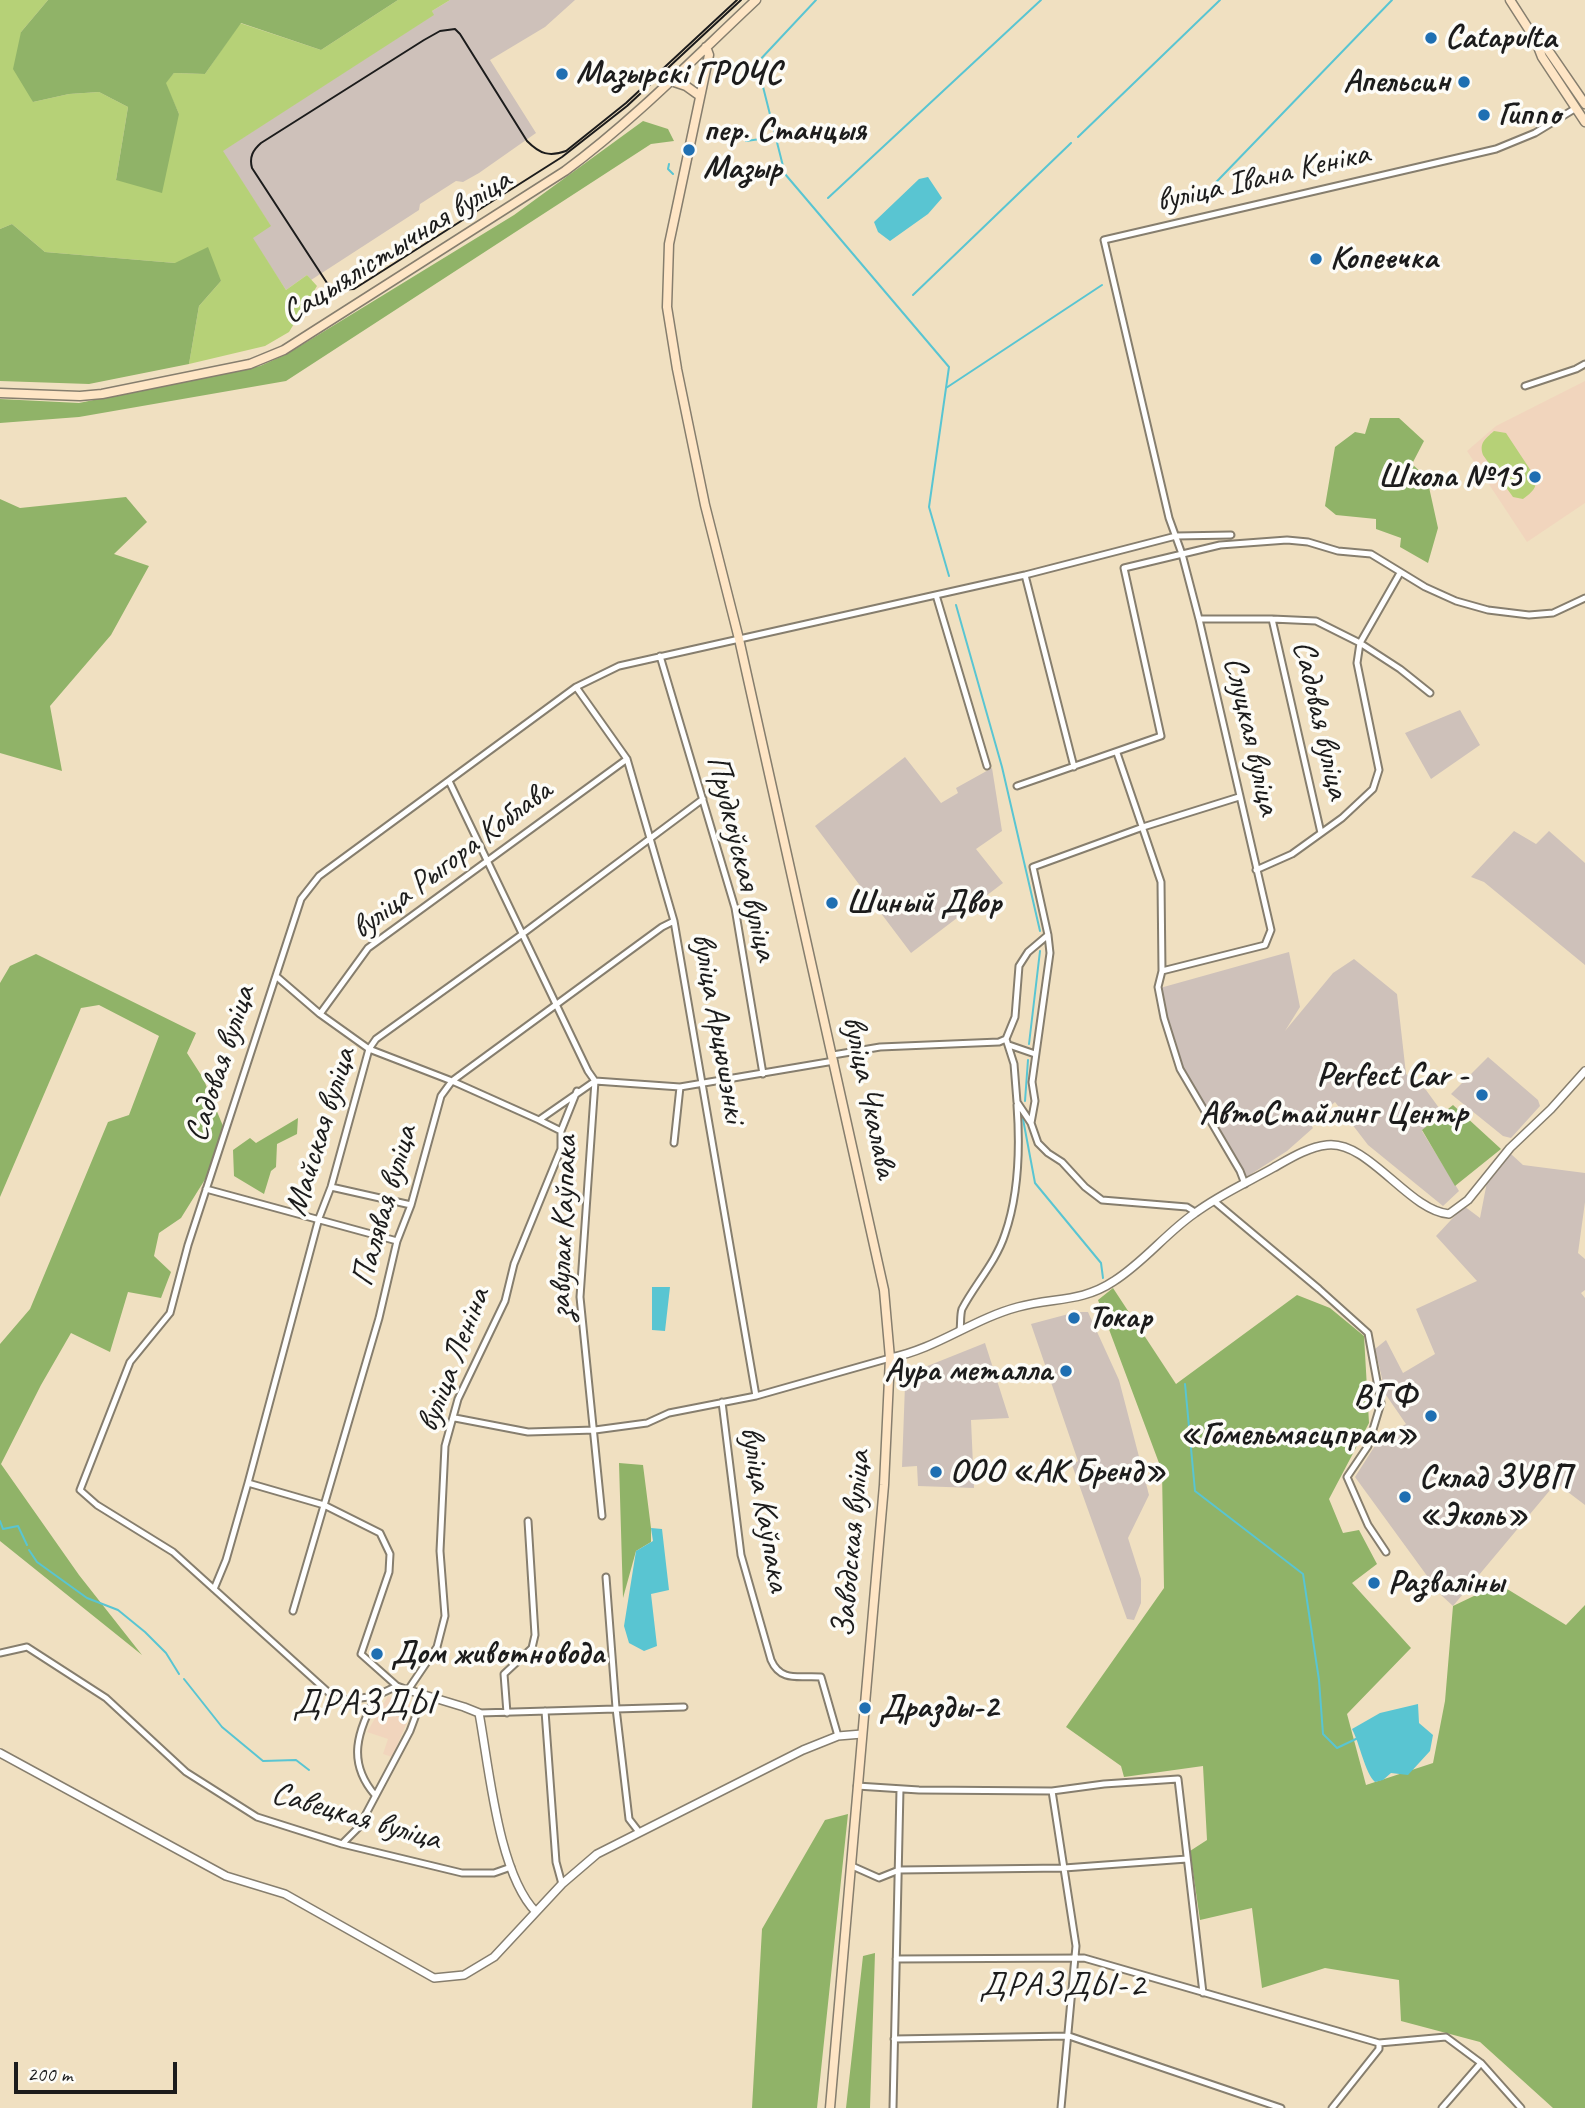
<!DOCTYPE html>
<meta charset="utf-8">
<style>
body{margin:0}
#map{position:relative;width:1585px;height:2108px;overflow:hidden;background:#f0e0c1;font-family:Caveat,sans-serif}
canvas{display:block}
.scale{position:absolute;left:14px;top:2062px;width:163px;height:32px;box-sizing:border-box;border:4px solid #1c1c1c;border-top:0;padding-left:9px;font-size:21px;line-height:24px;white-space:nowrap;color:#1c1c1c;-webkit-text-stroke:5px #fdfcf7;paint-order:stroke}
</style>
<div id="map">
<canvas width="1585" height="2108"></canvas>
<div class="scale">200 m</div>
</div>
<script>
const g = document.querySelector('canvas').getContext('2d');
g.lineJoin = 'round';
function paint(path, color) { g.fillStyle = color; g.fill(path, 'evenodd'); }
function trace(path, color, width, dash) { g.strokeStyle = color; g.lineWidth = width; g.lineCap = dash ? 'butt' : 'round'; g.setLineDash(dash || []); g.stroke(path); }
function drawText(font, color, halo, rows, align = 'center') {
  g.font = font + ' Caveat,sans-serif'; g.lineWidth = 7; g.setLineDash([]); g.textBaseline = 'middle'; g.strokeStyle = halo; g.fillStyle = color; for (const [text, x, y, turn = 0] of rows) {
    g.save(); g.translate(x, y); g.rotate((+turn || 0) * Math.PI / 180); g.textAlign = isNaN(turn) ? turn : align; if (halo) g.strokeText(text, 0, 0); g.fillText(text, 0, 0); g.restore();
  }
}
const built = new Path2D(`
 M1585,381V503L1527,542L1467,451L1496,426Z
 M388,1696L414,1706L392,1757L383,1754L388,1739L367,1732Z`);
const industrial = new Path2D(`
 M450,0H575L545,27L490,60L536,133L479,173L463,182L456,181L420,204L419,210L311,280L307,275L286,290L252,238L270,225L222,151L433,15L432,11Z
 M1460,710L1480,745L1431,779L1405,733Z
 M905,757L941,803L958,793L956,788L992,768L1002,831L976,849L1003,883L911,953L815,826Z
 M1514,831L1536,844L1549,831L1585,863V965L1484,882L1471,877Z
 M1289,952L1300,1007L1285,1031L1333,973L1354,959L1397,994L1406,1074L1426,1090L1442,1112L1422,1131L1459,1191L1443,1206L1368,1145L1335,1102L1312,1121L1303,1113L1313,1128L1287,1151L1245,1178L1241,1166L1181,1066L1160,988Z
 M1488,1057L1538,1100L1540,1106L1511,1138L1503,1136L1451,1094Z
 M1511,1154L1523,1165L1585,1173V1202L1578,1253L1585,1259V1290L1581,1293L1585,1298V1505L1556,1483L1453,1606L1441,1595L1355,1477L1378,1441L1406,1424L1386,1395L1375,1349L1386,1340L1403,1373L1435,1354L1416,1309L1477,1281L1436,1236L1464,1206L1480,1218L1487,1182Z
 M1076,1312H1088L1119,1380L1149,1495L1128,1538L1141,1579V1603L1134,1620L1127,1619L1072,1465L1078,1461L1031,1324Z
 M985,1343L1009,1418L971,1420L974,1488L918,1486L917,1466L902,1467L905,1385L918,1384L920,1369Z`);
const green = new Path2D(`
 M0,0H48L21,32L33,102L69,94L99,92L128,107L116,180L179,114L165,83L174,73L205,74L240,23L321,50L398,0H450L432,11L434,15L223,151L271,226L253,238L286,290L307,275L317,286L289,332L265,346L189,364L199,306L221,281L175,263L45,252L12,224L0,229Z
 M1494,431L1506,433L1535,477C1538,488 1532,492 1523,499L1513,497L1483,455C1479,443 1485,439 1494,431Z`);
const forest = new Path2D(`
 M48,0H398L321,50L241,23L205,74L174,73L166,83L179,114L162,193L116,180L128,107L99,92L69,94L33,102L13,69L21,32Z
 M643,121L668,129L674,141L651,144L286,381L79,417L0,423V399L79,403L260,366L287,354L514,215Z
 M12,224L45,252L175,263L208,247L221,281L199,306L189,364L89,384L0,381V229Z
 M1370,418H1399L1424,441L1412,464L1427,478L1438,528L1428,563L1400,547L1401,538L1376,529V519L1336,515L1325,506L1335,447L1355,432L1365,434Z
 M126,497L147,522L114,554L149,566L111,635L50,706L62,771L0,753V499L20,508Z
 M36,954L196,1033L187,1053L203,1078L223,1126L209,1173L181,1218L159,1233L154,1256L171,1272L161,1298L128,1292L110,1352L71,1333L41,1385L1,1464L79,1575L142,1655L0,1541V1344L30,1309L108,1122L129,1115L159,1036L99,1005L81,1008L0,1197V983L10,966Z
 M1453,1105L1501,1149L1455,1186L1422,1130Z
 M298,1118L297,1134L277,1144L276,1167L271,1171L264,1194L234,1176L233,1150L250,1138L256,1143Z
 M1113,1288L1176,1384L1297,1295L1330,1308L1364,1336L1369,1423L1329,1499L1343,1533L1359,1530L1377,1564L1352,1583L1411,1648L1347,1714L1366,1785L1433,1763L1445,1701L1453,1606L1499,1584L1566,1625L1585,1605V2108H1553L1480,2042L1401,2021L1399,1980L1325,1968L1262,1988L1252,1908L1200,1920L1190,1851L1207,1840L1203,1766L1124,1777L1121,1766L1066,1727L1164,1588L1162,1471L1098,1300Z
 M619,1463L643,1465L651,1528V1542L636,1551L623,1598Z
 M848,1814L817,2108H752L762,1929L825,1820Z
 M875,1953L870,2108H846L863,1956Z`);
const water = new Path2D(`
 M928,177L942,198L928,214L890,241L878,232L874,222L919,179Z
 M652,1287H670L665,1331L652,1330Z
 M651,1528L662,1529L669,1590L651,1594L657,1646L644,1651L629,1643L624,1626L636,1551L653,1541Z
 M1418,1704L1419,1723L1433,1735L1430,1751L1408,1775L1391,1773L1383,1780L1375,1782C1365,1773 1360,1744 1352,1729L1380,1713Z`);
const stream = new Path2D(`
 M816,0L757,63L785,174L949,367L929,507L949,576
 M1078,137L1220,0
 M746,141L775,137
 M669,164L668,169L673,174
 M828,198L1041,0
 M1196,203L1392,0
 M913,295L1071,143
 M946,388L1102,285
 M956,605L1002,767L1040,931
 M1029,1044L1040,951
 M1025,1101L1028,1060
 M1023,1119L1035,1183L1101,1263L1103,1278
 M1185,1384L1195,1491L1303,1574L1319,1680L1323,1734L1337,1748L1358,1738
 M0,1521L3,1529L18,1526L27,1545
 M29,1550L37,1562L87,1598L118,1610L145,1632L166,1653L179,1674
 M184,1679L222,1727L263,1761L296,1760L309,1770`);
const minor = new Path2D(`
 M1525,386L1576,369L1585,364
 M1025,575L1074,767
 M936,595L987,766
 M1199,619H1272L1316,621L1360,643L1400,669L1430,693
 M1272,619L1321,833
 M660,656L735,908L763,1074
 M576,687L627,759L674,921L756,1396
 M1117,753L1161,882L1162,971L1158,987L1164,1018L1180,1069L1240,1171L1245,1184
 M1017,786L1161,736L1124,568L1220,545L1287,540L1308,542L1338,551L1371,554L1425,587L1456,601L1488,610L1529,615L1553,613L1585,598
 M1256,870L1292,854L1342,818L1373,789L1379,770L1357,663L1360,643L1400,573
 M1162,971L1265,945L1271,930L1199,619L1182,554L1169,518L1104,240L1496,149L1535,133L1576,108
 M276,976L320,1014L369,1049L452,1081L539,1120L595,1081L588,1071L449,781
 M320,1014L368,948L627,759
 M1006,1039L1014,1064L1017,1102L1031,1123L1038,1143L1048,1153L1062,1162L1085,1187L1102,1200L1187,1207L1195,1212
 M1009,1045L1035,1054
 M833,1055L880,1047L999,1042L1006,1039L1015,1017L1019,966L1028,952L1048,935
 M577,1091L561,1131V1149L514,1264L505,1301L458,1399L445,1446L440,1551L445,1616L437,1647L408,1690L397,1686L376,1696L338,1701L173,1552L97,1505L80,1490L130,1362L170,1313L188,1245L301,899L319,876L576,687L619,666L1025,575L1176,536L1231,535
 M539,1120L561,1131
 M1031,1123L1035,1101L1032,1082L1050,953L1048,935L1033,867L1143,827L1239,797
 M674,1143L680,1087
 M331,1187L411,1205
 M206,1189L397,1241
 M1214,1201L1319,1289L1368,1333L1381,1403L1368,1446L1347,1477L1368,1525L1386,1552
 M960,1330C961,1324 960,1315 962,1309C975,1284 996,1262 1005,1234C1019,1194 1020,1147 1017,1105
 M722,1402L741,1555L771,1660C781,1683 800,1675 821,1677L838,1736
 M455,1418L528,1432L595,1430L647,1423L669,1413L756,1396L890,1358
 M248,1483L324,1505L380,1533L390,1554L389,1572L361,1654L397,1686
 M602,1516L580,1297L595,1081L680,1087L834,1061
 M606,1577L616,1708L629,1819L639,1832
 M214,1589L226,1560L248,1483L319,1218L331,1187L369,1049L376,1039L521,935L703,799
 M293,1611L379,1318L397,1241L411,1205L441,1096L452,1081L662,927L674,921
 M0,1653L27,1647L106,1698L186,1772L257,1817L342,1844L462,1873H494L511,1867
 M545,1711L556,1862L562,1884
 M479,1713L684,1707
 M507,1713L504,1674L532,1648L535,1635L528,1521
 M857,1786L919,1790L1052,1791L1104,1784L1178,1779L1203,1993
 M1052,1791L1076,1946L1061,2108
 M375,1795C346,1761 358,1732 376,1696
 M342,1844L359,1827L410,1731L423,1696
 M852,1866L879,1878L899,1870L1064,1868L1187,1859
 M896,1959L1084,1958L1379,2043L1446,2037L1481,2063L1521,2108
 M894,2039L1069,2036L1281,2108
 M893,2108L900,1789
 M1332,2108L1379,2049V2043
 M1442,2108L1481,2063`);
const tertiary = new Path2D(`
 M890,1358C936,1349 973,1319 1018,1307C1053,1297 1081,1303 1114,1281C1144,1262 1166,1233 1195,1213C1219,1195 1248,1182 1273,1168C1289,1159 1308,1147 1327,1145C1368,1140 1409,1211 1449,1214L1468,1200L1510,1148L1551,1109L1585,1071
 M408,1690L464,1707L479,1713C489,1766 498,1874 536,1912
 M0,1753L226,1876L285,1894L434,1978L464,1975L494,1957L562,1884L597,1854L803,1750L838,1736L862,1734`);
const secondary = new Path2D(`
 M1510,0L1535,39L1542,57L1585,122
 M1535,39L1548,50L1585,104
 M706,47L709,55L669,244L667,307L677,369L705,505L739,639L884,1290L890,1358L884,1485L830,2108
 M671,81L686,86L700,96
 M0,393L80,396L102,394L250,364L284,350L565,171C634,120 694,58 756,0`);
const tram = new Path2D(`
 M737,0L626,103L566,151C549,157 540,154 527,141L460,34L455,29L440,31L424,40L261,143C253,150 249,157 252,168L327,283L339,290L354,289L562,157L627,106L741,0`);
const markers = [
 [1431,38,7,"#1f6fb2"],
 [562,74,7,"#1f6fb2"],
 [1464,82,7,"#1f6fb2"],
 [1484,115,7,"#1f6fb2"],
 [689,150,7,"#1f6fb2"],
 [1316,259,7,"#1f6fb2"],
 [1535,477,7,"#1f6fb2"],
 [832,903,7,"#1f6fb2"],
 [1482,1095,7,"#1f6fb2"],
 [1074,1318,7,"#1f6fb2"],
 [1066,1371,7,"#1f6fb2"],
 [1431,1416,7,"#1f6fb2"],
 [936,1472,7,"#1f6fb2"],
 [1405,1497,7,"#1f6fb2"],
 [1374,1583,7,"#1f6fb2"],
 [377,1654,7,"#1f6fb2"],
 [865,1708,7,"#1f6fb2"]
];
const poiNames = [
 ["Catapulta",1445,38],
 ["Мазырскі ГРОЧС",576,74],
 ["Апельсин",1450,82,"right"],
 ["Гиппо",1498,115],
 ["пер. Станцыя",703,131],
 ["Мазыр",703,169],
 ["Копеечка",1330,259],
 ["Школа №15",1521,477,"right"],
 ["Шиный Двор",846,903],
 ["Perfect Car -",1468,1076,"right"],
 ["АвтоСтайлинг Центр",1468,1114,"right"],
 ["Токар",1088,1318],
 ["Аура металла",1052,1371,"right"],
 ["ВГФ",1417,1397,"right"],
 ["«Гомельмясцпрам»",1417,1435,"right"],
 ["ООО «АК Бренд»",950,1472],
 ["Склад ЗУВП",1419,1478],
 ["«Эколь»",1419,1516],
 ["Разваліны",1388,1583],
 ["Дом животновода",391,1654],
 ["Дразды-2",879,1708]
];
const streetNames = [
 ["вуліца Івана Кеніка",1263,178,-13],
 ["Сацыялістычная вуліца",397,247,-32],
 ["Садовая вуліца",1320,720,77],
 ["Слуцкая вуліца",1251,736,77],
 ["Прудкоўская вуліца",741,858,76],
 ["вуліца Рыгора Коблава",452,860,-37],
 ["вуліца Арцюшэнкі",718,1028,80],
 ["Садовая вуліца",221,1064,-72],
 ["вуліца Чкалава",869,1097,78],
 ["Майская вуліца",321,1132,-73],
 ["Палявая вуліца",385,1206,-74],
 ["завулак Каўпака",564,1227,-88],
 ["вуліца Леніна",454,1360,-69],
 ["вуліца Каўпака",764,1509,80],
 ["Заводская вуліца",852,1544,-85],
 ["Савецкая вуліца",356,1817,16]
];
const neighbourhoodNames = [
 ["ДРАЗДЫ-2",1063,1986]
];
const quarterNames = [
 ["ДРАЗДЫ",364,1704]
];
paint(built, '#f1d5bd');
paint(industrial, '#cec1ba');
paint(green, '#b6d177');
paint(forest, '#90b368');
paint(water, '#59c5d2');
trace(stream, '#59c5d2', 2);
trace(minor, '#867e6e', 9);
trace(tertiary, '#867e6e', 10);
trace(secondary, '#867e6e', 11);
trace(minor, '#fff', 5);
trace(tertiary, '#fff', 7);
trace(secondary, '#fee5c5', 8);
trace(tram, '#1c1c1c', 2);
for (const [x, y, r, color] of markers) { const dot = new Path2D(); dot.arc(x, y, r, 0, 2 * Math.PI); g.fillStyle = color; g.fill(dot); trace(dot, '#fdfcf7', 2.5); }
drawText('bold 33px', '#1c1c1c', '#fdfcf7', poiNames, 'left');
drawText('33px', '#1c1c1c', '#fdfcf7', streetNames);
g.letterSpacing = '2px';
drawText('35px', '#1c1c1c', '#fdfcf7', neighbourhoodNames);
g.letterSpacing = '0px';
g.letterSpacing = '2px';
drawText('37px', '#1c1c1c', '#fdfcf7', quarterNames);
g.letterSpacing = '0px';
</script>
